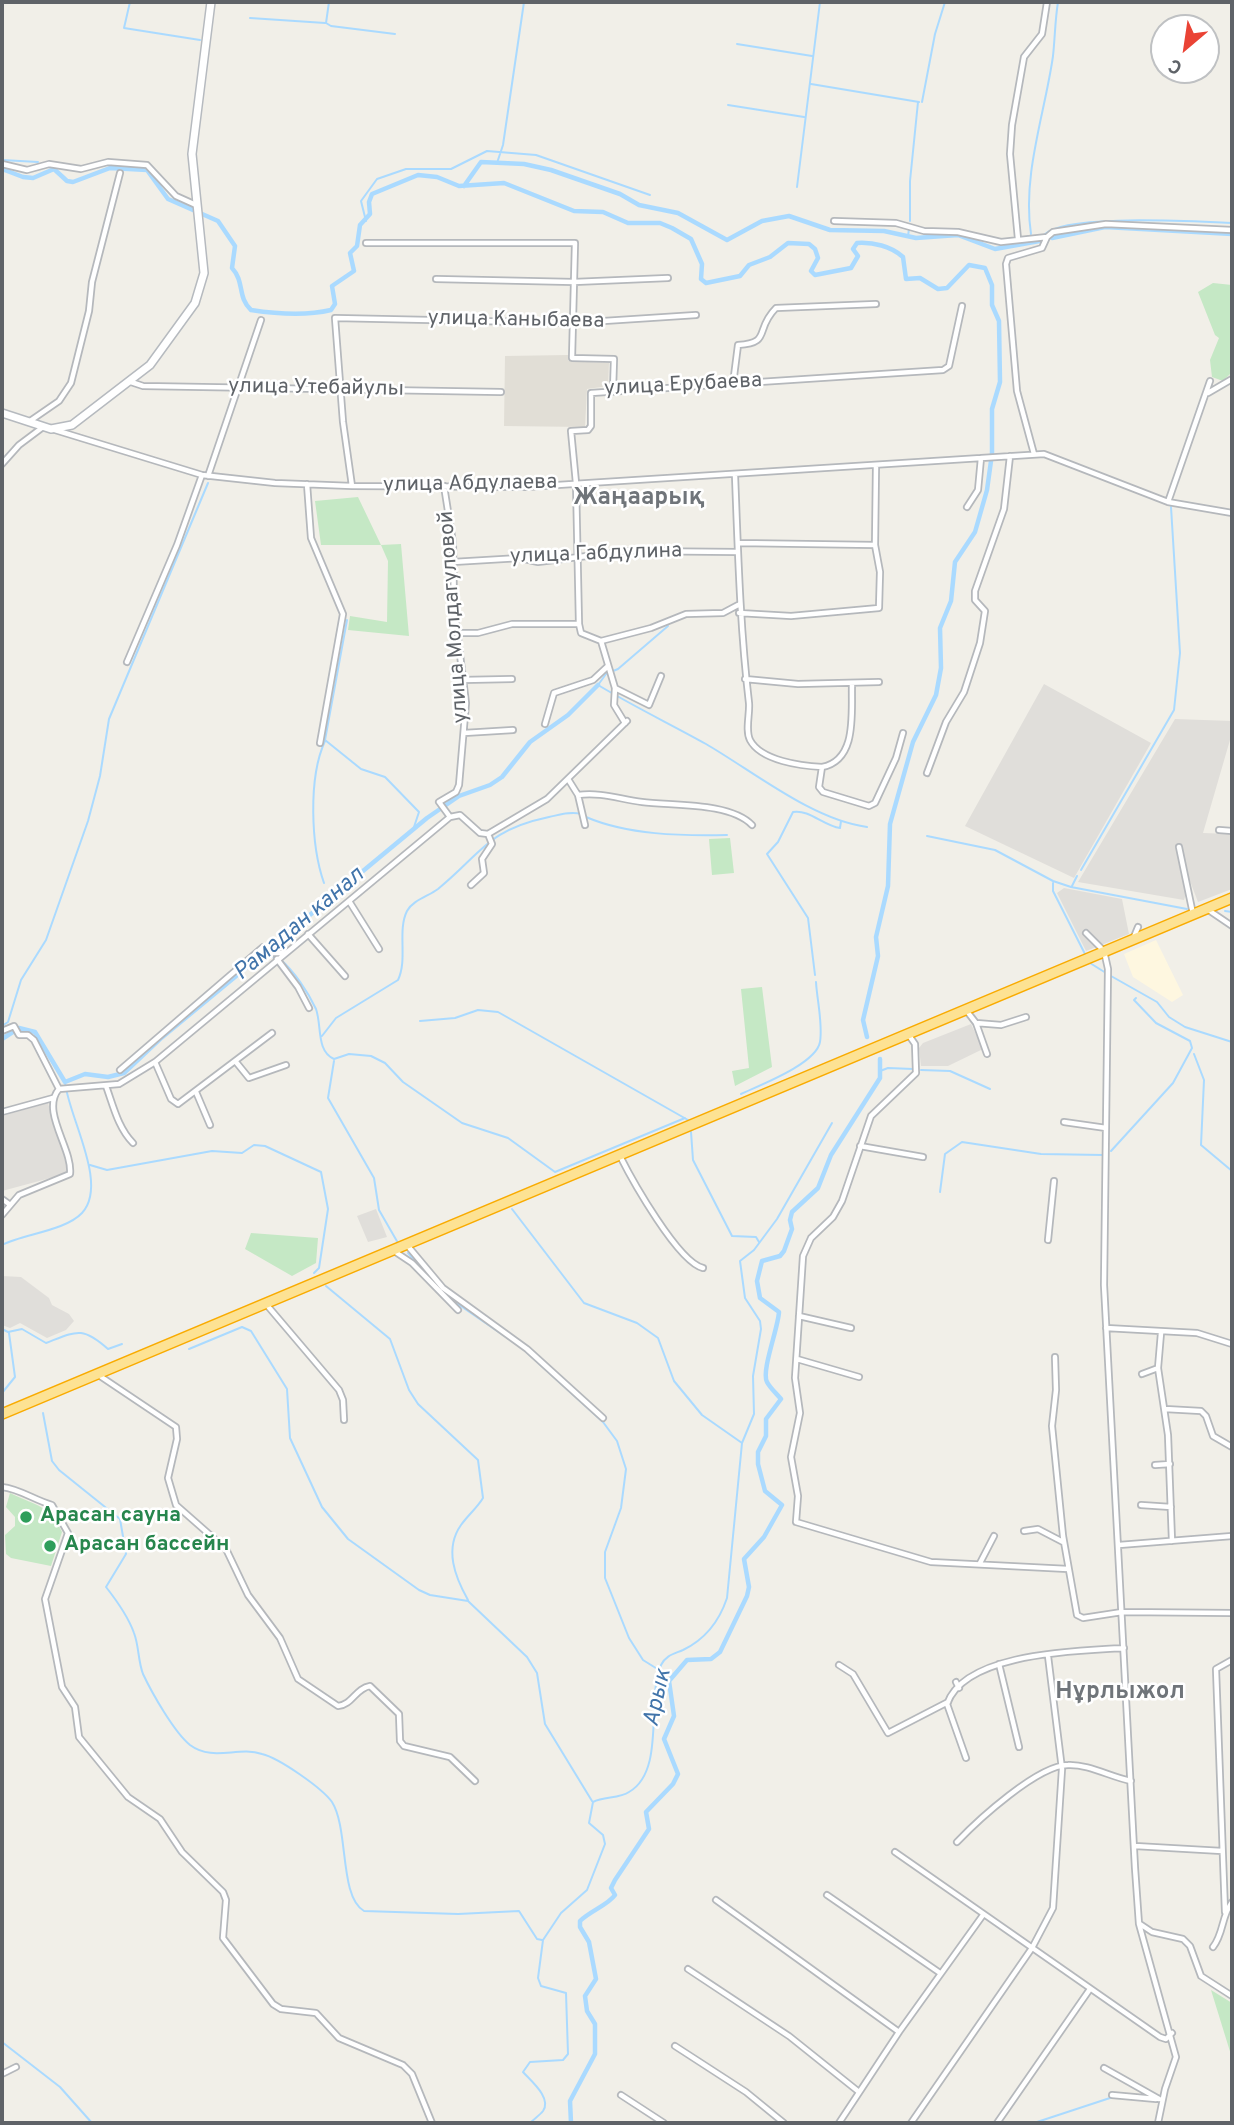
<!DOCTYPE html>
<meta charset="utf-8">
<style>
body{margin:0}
#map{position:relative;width:1234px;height:2125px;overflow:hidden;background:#f1efe8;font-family:Overpass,sans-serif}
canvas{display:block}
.frame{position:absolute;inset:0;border:4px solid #5f6368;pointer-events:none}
.north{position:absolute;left:1150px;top:14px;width:70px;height:70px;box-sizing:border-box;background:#fff;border:2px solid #bfc1c3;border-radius:50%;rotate:209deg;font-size:19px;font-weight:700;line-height:28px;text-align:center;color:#5f6368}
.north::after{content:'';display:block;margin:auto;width:24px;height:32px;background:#ea4335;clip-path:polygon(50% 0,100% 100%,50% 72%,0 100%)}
</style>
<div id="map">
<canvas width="1234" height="2125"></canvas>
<div class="frame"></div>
<div class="north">С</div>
</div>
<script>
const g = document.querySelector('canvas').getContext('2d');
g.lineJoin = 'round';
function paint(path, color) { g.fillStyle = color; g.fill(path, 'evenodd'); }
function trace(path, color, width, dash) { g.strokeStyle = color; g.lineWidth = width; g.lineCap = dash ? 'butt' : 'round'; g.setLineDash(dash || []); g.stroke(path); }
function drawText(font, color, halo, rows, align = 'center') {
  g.font = font + ' Overpass,sans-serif'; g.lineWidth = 5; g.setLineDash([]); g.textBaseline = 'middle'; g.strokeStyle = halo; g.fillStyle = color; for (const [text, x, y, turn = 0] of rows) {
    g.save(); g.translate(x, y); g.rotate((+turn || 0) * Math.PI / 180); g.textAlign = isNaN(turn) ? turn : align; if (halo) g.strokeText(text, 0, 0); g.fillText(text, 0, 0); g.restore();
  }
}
const commercial = new Path2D(`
 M1156,940L1183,995L1172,1002L1133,977L1124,954Z`);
const industrial = new Path2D(`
 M1044,684L1151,743L1074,878L965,826Z
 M1175,719L1232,721V733L1203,833L1232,834V889L1198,902L1190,881L1184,900L1078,882Z
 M1064,888L1122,899L1129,934L1086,951L1057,893Z
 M971,1024L983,1049L948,1066H921L919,1048L923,1043Z
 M48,1103L69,1173L2,1191V1116Z
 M376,1209L387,1237L368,1242L357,1216Z
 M2,1276L21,1277L49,1298L52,1305L69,1314L74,1321L66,1330L47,1338L20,1323L10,1328L2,1325Z`);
const education = new Path2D(`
 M568,355V361L609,363L608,386L587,389L585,427L504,426L505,356Z`);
const green = new Path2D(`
 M1213,283L1232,285V372L1223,381L1212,377L1210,360L1219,338L1215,335L1198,292Z
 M358,497L381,545L401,544L409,636L348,630L350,616L387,622L388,561L381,545H321L315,501Z
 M730,838L734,873L712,875L709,839Z
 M762,987L772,1067L735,1086L732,1071L749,1068L741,989Z
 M251,1233L318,1238L316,1263L292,1276L245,1249Z
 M10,1493C36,1506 49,1504 62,1532L51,1566L11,1558L6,1554L5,1535L15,1526V1517L6,1507Z
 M1211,1990L1232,2003V2058Z`);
const stream = new Path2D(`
 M130,2L124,28L200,40
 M329,2L326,23L331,26L395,34
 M250,18L325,23
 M737,44L812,56
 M811,84L919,102
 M922,102L935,34L945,2
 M728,105L804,117
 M2,160L38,162
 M497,163L503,145L524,2
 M797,187L820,2
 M366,221L361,201L377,179L406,169H451L487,151L536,155L650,195
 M910,221V181L918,102
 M1031,234C1022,175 1045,113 1053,56C1055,38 1055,20 1058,2
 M1044,235C1063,213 1199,222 1232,223
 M908,236L909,229
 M347,620L325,740L361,769L385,777L419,812L413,830
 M668,626L618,669L606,674L598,685C633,706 670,724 706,744C754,772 813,820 867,827
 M586,817C628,835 681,836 727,835
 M927,836L995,850L1053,881L1071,887L1187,909
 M1081,870L1174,710L1180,653L1171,507
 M324,883C311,846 308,778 325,741
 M1053,883V891L1086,956
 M1072,886L1077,876
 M1225,911L1232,912
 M262,955L275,957
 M280,959C294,971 308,992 316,1009C322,1026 316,1051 334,1059L349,1054L371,1056L385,1063L403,1082L462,1123L508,1138L555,1172L685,1118
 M1090,963L1106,973
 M815,975L808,918L767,854L778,842L793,812C809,809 824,826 840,828L841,821
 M1111,976L1157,1002L1169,1017L1185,1027L1232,1042
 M420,1021L455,1018L478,1010L498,1012L688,1120
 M2,1026L8,1022L21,980L46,940L88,821L100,776L109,719L208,483
 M322,1036L336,1018L398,980C408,959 397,931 407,911C413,900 429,896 438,889C482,853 487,830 549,817C559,815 570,811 581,814
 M1194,1054L1204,1080L1201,1145L1232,1171
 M334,1061L328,1098L374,1178L379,1210L398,1243
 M921,1070L950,1071L990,1089
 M880,1071L888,1068L913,1069
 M741,1094C760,1085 816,1064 820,1042C823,1024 817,1000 816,982
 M691,1132L693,1160L732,1236L756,1237L759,1242
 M1111,1151L1173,1083L1192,1048L1190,1041L1156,1023L1134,1000L1136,998
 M90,1165L107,1170L212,1151L242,1153L254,1145L265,1146L321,1172L328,1209L319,1268L314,1273
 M940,1192L945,1154L962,1142L1041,1154L1103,1155
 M512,1209L584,1303L637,1323L658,1338L674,1381L702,1415L742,1443
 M2,1245C23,1234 65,1231 82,1213C109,1184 68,1116 65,1082
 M408,1253L435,1284
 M326,1286L390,1339L409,1390L418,1404L478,1460L483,1498C477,1508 468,1515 461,1525C444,1549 455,1577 468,1600
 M449,1298L522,1348L603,1422L617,1441L626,1469L621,1508L605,1552V1578L629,1638L643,1660L659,1670
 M2,1329L8,1332L22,1329L46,1343C77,1331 82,1326 108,1349L122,1344
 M189,1349L242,1327L251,1331L287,1389L290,1438L322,1507L348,1539L419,1590L430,1595L468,1601L527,1657L537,1673L545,1724L592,1801
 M2,1393L15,1377L9,1333
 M43,1413L52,1461L59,1470L120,1519L126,1554L106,1587C117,1601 128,1616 134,1633C139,1646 138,1661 143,1674C152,1693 174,1732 190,1745C213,1762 238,1746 262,1754C279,1758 322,1788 332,1802C349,1829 339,1897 364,1911L458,1914L519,1911L537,1939L542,1940
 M2,2042L60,2087L92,2123
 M530,2123C534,2119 540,2115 543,2111C552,2098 531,2081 523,2072L530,2062L563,2060L568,2054L566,1993L541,1986L538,1978L543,1940L561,1913L587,1890L605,1844L603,1835L589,1823L593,1802C604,1796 619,1799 629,1792C666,1771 646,1698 661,1665C666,1655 674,1654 683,1650C706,1639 719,1622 727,1598L742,1443L754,1414L753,1376L761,1329L760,1321L745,1298L740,1261L754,1250L777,1219L832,1123
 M1034,2123L1113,2097`);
const canal = new Path2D(`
 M2,169L23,177L33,178L54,169L67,181L73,182L110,168L147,170L168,199L218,221L235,246L232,268C245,282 237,297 251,310C277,314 306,316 331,310L335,304L332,286L354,271L350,253L357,246L360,225L370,214L369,202L372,194L418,175L437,177L459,186L504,183L574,211L603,212L628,223H660L672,228L691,239L702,264L701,279L706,283L740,276L749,265L770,257L788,243L809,244L815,249L818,258L811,271L815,275L851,268L858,256L853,249L857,243C873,242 891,246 903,257L906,279L920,278L938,289L947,288L969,265L985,268L992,285V305L999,321L1000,382L992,409V454
 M464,186L481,162L524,164L551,170L620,194L639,205L678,213L727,240L762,221L789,216L830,230L884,231L916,238L958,235L995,249L1045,240
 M1052,238L1105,227L1232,234
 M867,1037L863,1020L878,956L876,937L888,886L890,824L913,742L936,695L941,668L940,628L951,601L955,562L975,532L987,490L991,461
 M2,1039L19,1028L35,1032L65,1082L85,1074L108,1077L124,1073L160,1039L427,818L459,796L490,785L502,777L530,742L568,715L598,685
 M571,2123L570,2101L595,2054V2024L587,2011L585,1996L596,1979L589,1942L580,1927V1921C590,1911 608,1905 615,1895L611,1888L615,1880L649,1829L646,1812L673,1784L678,1774L664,1739L674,1716L669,1681L687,1660L711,1659L720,1652L747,1596L749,1587L744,1559L764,1537L782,1505L765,1491L758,1464V1452L766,1436V1419L781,1399C777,1394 770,1388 767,1382C761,1371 778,1329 779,1312L760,1298L757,1281L762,1261L780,1256L784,1251L792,1229L790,1220L792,1212L818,1188L831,1155L880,1078V1059`);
const street = new Path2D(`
 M2,164L27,170L49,164L81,169L108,162L147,165L176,196L196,205
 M834,221L896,223L924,231L958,232L1001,242L1047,237L1053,232L1106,224L1232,230
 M1018,239L1010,154L1012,125L1024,57L1042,34L1047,2
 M366,243H575L572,358L614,359L613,390
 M436,279L574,282L668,278
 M131,382L143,386L501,392
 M733,384L738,345C772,343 754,330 776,308L876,304
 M1208,393L1232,379
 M30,421L59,401L71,383L89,311L92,282L120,173
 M55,430L202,475L275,483L352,486L526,487L1044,454L1168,502L1232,513
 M1034,454L1017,391L1006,264L1008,258L1042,248L1047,237
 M2,464L19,445L43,427
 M735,475C738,552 740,627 749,703C750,714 745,730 750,740C761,761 802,766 822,767
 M208,476L261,320
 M307,484L311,538L343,614L320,743
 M352,486L343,422L335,318L573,323L696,315
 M444,486L453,543L454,606L466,703L459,785L456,792L439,802L450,817
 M1168,502L1210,381
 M967,507L978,490L981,458
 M738,543L875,545
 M453,562L520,558L538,562L628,551L738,552
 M739,613L791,616L879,608L880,572L875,545L876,466
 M457,633H478L512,624H579
 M601,641L581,633L579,624L576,483L571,431L588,430L591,426V393L943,370L949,366L962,306
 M127,662L177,545L202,475
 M745,679L798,684L879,682
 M462,680L512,679
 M852,684C851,712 858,760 822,767L819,787L823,792L869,806L875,803L896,758L903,733
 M615,688L649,705L661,676
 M625,723L614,705L615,688L601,641L651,628L686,614L723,613L738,605
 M545,724L554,693L593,680L608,666
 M464,733L513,730
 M927,773L946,722L964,692L980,643L985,611L975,600V591L1004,509L1010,456
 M568,779L578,795L585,825
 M578,795C601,792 619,799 642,802C672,806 730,802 752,825
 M1219,830L1232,831
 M1179,847L1193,914
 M471,885L484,873L482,859L492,844L488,834
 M349,901L379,949
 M1207,909L1232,926
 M1086,933L1104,951L1108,969L1104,1285L1135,1868L1139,1924L1176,2057L1165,2089L1158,2123
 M308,934L345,976
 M1133,939L1138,927
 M277,959L298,987L309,1008
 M966,1010L976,1023L987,1054
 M976,1023L1001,1025L1026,1017
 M2,1031L14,1026L19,1035H28L34,1040L59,1089
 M908,1034L915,1044L916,1073L871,1116L842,1201L833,1217L811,1238L803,1256L795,1378L800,1413L791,1457L798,1496L796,1522L931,1562L1068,1569
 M155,1062L171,1099L178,1104L272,1033
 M236,1062L249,1078L286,1065
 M120,1070L263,947L271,953H282
 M106,1086C113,1105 118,1128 133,1143
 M196,1092L210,1125
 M2,1112L53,1098
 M1064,1122L1106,1128
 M860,1146L923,1157
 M620,1156C632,1180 678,1262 703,1268
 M2,1199L9,1204
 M2,1215L19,1195L70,1174C73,1149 40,1111 59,1089L119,1084L155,1062L450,817L460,815L480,833L488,834L547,799L627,721
 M1048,1240L1054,1181
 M407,1245L443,1288L527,1349L603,1418
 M394,1251L412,1263L458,1310
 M266,1304L339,1390L343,1400L344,1420
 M799,1316L851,1328
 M1106,1328L1197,1333L1232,1344
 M1161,1333L1158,1368L1168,1435L1172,1541
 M1055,1357L1056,1390L1052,1426L1063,1536L1077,1615L1083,1618L1122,1612L1232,1613
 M797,1359L859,1377
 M97,1374L176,1427L177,1439L168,1478L176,1505L226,1549L248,1595L280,1638L298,1679L338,1706C352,1705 356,1688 370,1686L399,1714L400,1741L404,1746L450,1757L475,1781
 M1142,1374L1158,1368
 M1165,1409L1201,1411L1206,1416L1213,1436L1232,1447
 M1155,1465L1170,1464
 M2,1487C20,1489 34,1500 52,1505L68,1533L45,1599L62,1687L75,1707L79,1737L128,1797L160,1819L182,1852L223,1892L226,1900L223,1938L273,2004L281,2009L316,2013L339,2038L403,2065L412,2074L432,2123
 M1141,1505L1171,1507
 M1024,1531L1038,1529L1063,1542
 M1119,1545L1232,1536
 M980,1563L994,1536
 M999,1664L1019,1747
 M839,1665L853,1674L888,1733L948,1702
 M956,1682L959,1688
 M966,1758L947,1704C965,1652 1079,1651 1124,1648
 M957,1842C978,1820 1038,1765 1068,1765C1088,1764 1111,1777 1131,1781
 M1135,1846L1222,1851
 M895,1852L1160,2037L1166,2039L1172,2033
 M827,1895L940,1973
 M716,1900L899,2032
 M1225,1912L1216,1669L1232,1660
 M1140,1924L1152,1932L1183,1939L1190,1946L1201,1976L1232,1996
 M1213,1947C1224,1933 1221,1917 1232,1902
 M688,1969L789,2036L859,2092
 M675,2046L746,2092L784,2123
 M1104,2068L1159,2099
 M2,2074L16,2067
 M621,2095L664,2123
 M1112,2095L1156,2099
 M839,2123L899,2032L983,1915
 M911,2123L1032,1948L1053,1908L1062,1769L1048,1656
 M997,2123L1090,1989`);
const secondary = new Path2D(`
 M2,413L51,429L72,425L150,365L195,303L204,273L192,154L211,2`);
const highway = new Path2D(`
 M2,1414L1232,898`);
const markers = [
 [26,1517,7,"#2e9e5b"],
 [50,1546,7,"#2e9e5b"]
];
const streetNames = [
 ["улица Каныбаева",516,321,1],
 ["улица Ерубаева",683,386,-3],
 ["улица Утебайулы",316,389,1],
 ["улица Абдулаева",470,485,-1],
 ["улица Габдулина",596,555,-2],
 ["улица Молдагуловой",455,617,-94]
];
const leisureNames = [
 ["Арасан сауна",40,1517],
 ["Арасан бассейн",64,1546]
];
const waterNames = [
 ["Рамадан канал",300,925,-40],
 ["Арык",659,1698,-77]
];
const quarterNames = [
 ["Жаңаарық",639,499],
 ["Нұрлыжол",1120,1693]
];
paint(commercial, '#fef7e0');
paint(industrial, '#e0deda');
paint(education, '#e1ded6');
paint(green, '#c5e8c5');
trace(stream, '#aadaff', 2);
trace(canal, '#aadaff', 4.5);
trace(street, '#b5b8bc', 8);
trace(secondary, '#b6babf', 10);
trace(highway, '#f9ab00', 12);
trace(street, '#fff', 4.5);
trace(secondary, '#fff', 7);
trace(highway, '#fde293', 9);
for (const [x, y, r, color] of markers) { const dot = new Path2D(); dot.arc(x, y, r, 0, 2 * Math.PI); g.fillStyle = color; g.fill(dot); trace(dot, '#fff', 2.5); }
drawText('21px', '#5f6368', '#fff', streetNames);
drawText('bold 21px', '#27864d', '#fff', leisureNames, 'left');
drawText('italic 23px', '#4174aa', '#fff', waterNames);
drawText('bold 24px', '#70757a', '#fff', quarterNames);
</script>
